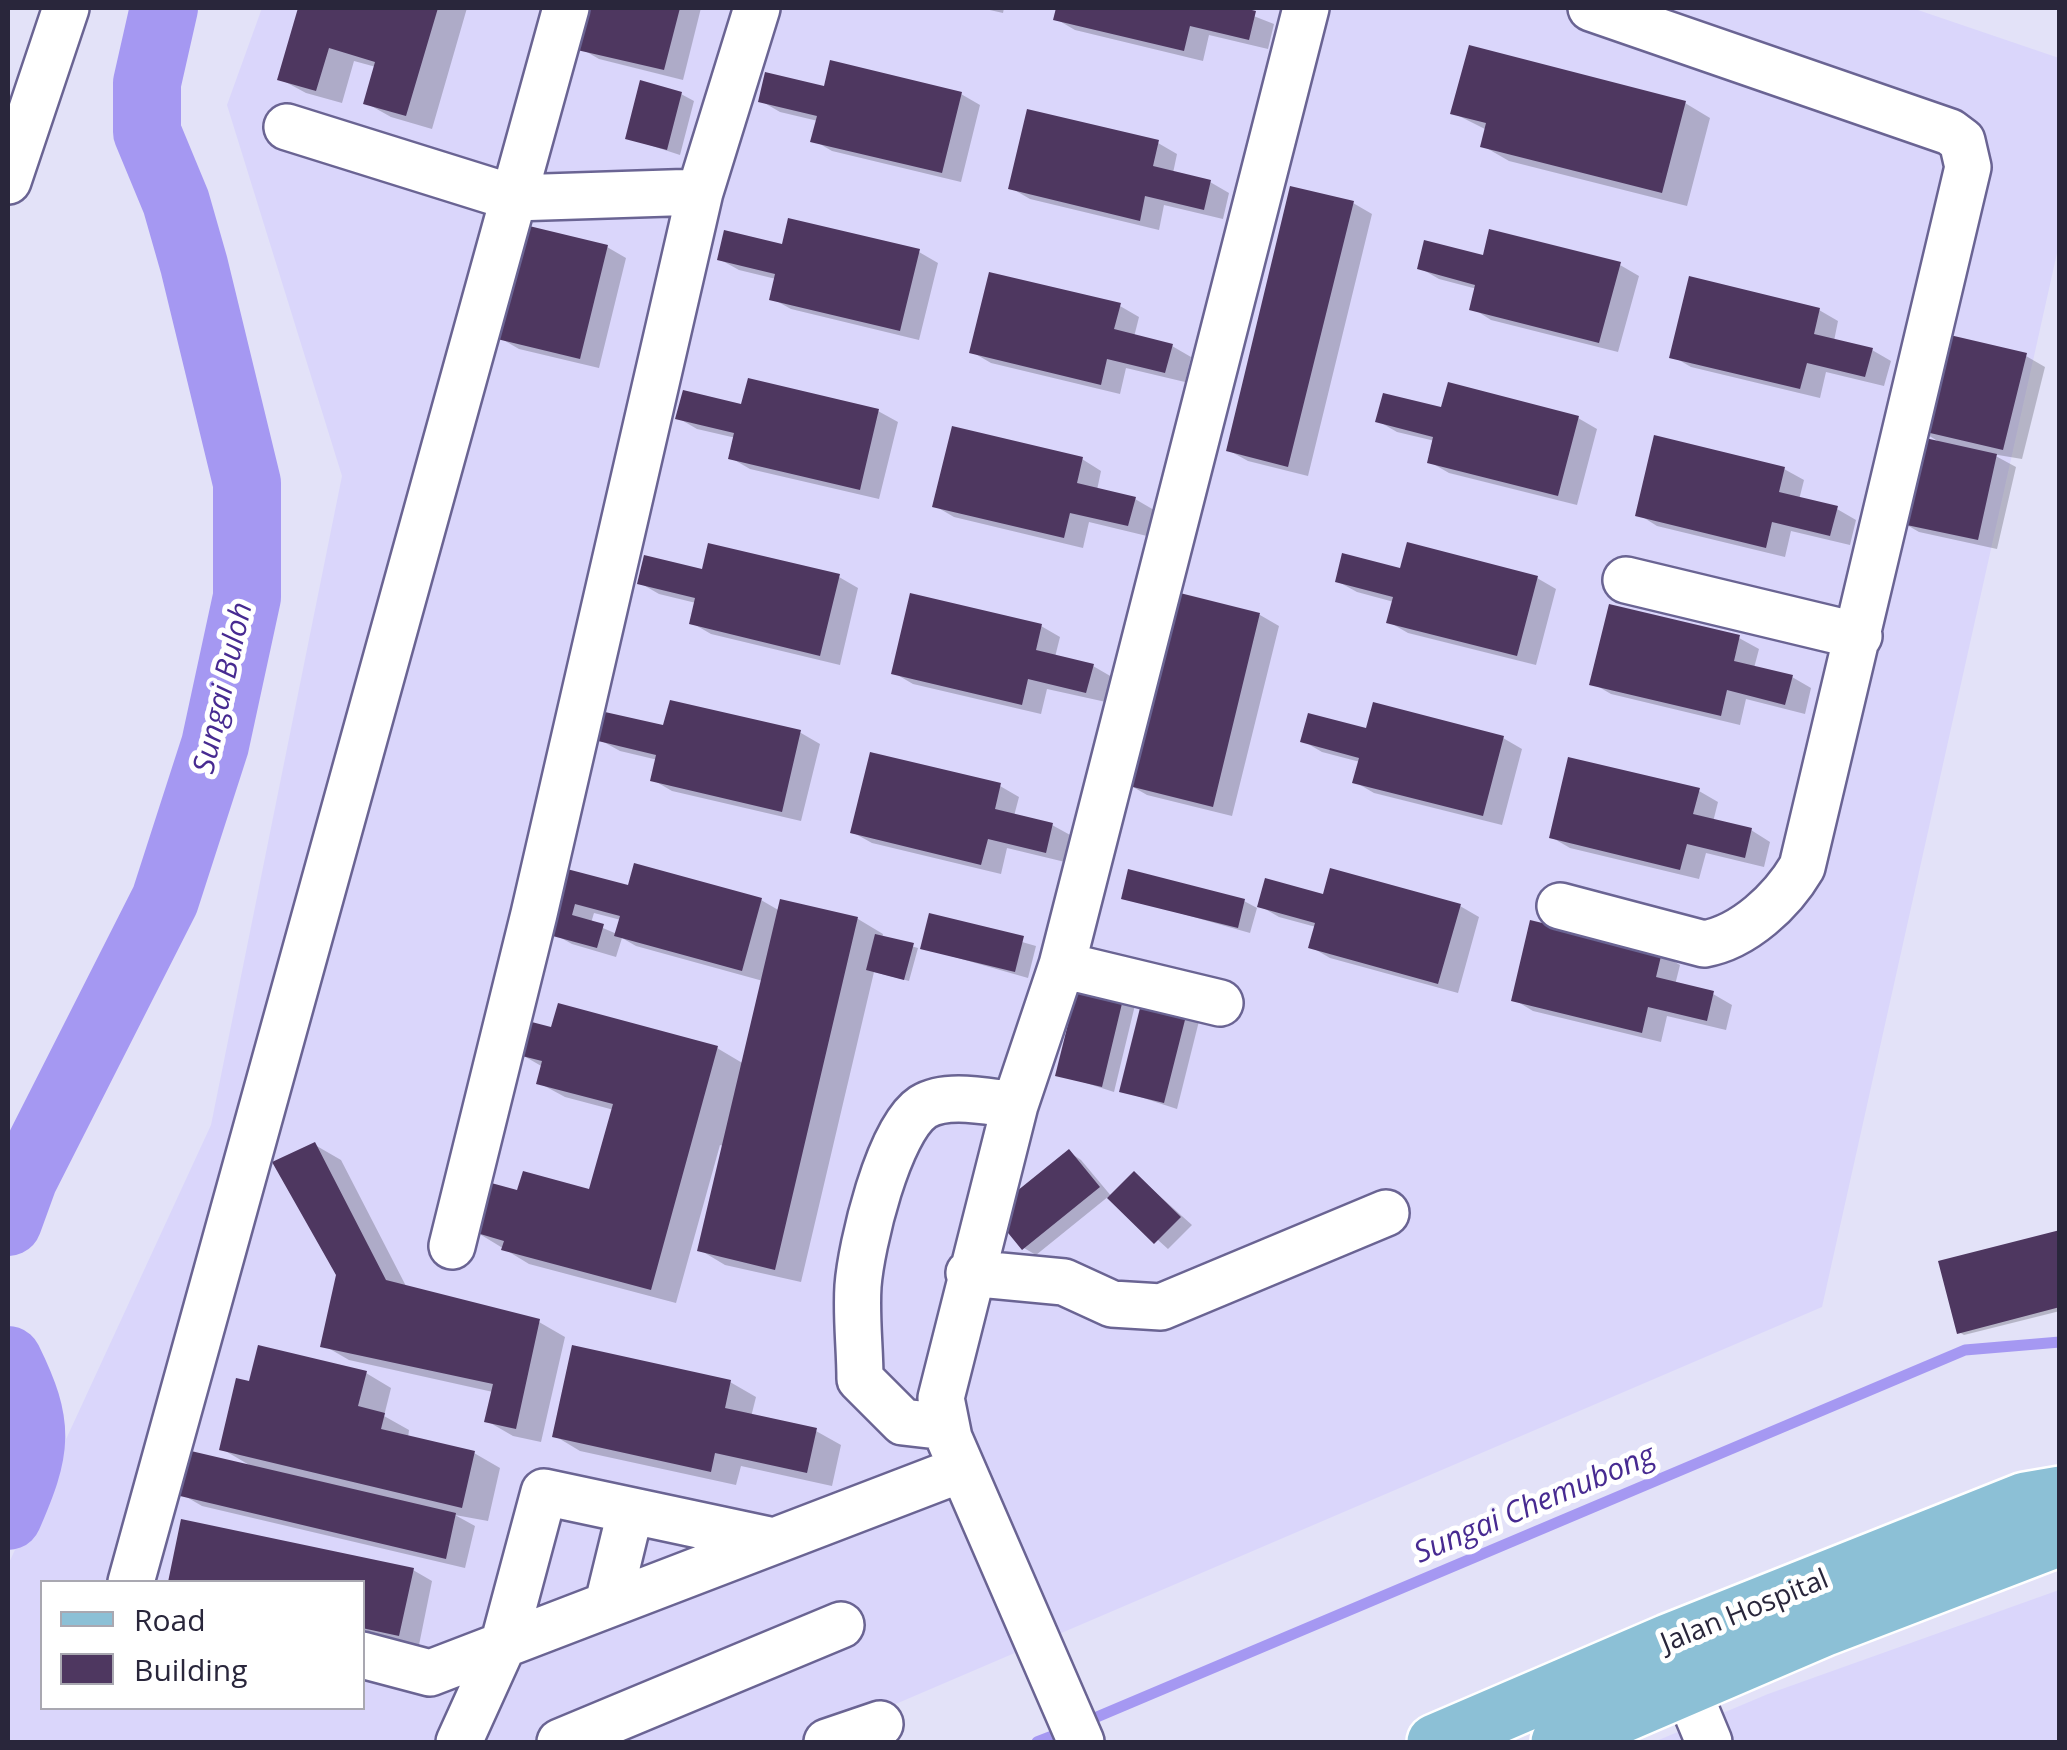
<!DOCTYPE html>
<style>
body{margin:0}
#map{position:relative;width:2067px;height:1750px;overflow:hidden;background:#e3e2f8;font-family:"Open Sans",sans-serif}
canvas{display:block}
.frame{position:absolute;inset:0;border:10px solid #29263b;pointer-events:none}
.legend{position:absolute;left:40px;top:1580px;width:325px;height:130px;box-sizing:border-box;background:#fff;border:2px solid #a9a8b1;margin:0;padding:12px 18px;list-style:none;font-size:30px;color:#29263b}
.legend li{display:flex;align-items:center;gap:20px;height:50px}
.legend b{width:50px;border:2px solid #a9a8b1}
</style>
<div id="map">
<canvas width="2067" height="1750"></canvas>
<div class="frame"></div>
<ul class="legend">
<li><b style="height:12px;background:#8cc0d6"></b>Road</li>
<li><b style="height:28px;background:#4e3760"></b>Building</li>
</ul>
</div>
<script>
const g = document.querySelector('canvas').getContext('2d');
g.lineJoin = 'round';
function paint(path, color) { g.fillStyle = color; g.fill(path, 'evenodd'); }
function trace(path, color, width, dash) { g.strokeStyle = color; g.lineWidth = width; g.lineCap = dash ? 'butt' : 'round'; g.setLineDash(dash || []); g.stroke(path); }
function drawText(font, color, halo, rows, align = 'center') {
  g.font = font + ' "Open Sans",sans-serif'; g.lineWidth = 10; g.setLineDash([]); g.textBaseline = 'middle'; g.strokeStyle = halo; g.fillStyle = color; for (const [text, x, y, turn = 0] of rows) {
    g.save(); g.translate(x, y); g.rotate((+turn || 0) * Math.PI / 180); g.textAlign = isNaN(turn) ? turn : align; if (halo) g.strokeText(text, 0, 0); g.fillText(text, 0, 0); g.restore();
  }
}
const built = new Path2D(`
 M262,8H1912L2059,58V244L1822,1307L807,1742H8V1565L211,1125L342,476L227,105ZM42,1582H362V1708H42Z
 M2059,1590V1742H1654L1768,1694Z`);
const shadow = new Path2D(`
 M301,8H467L432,129L391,117L366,103L376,67L354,61L342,103L306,93L280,79Z
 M590,8H701L683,80L599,59L580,48Z
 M981,8H1004L1003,13Z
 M1058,8H1233L1274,24L1268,49L1209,35L1203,61L1075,30L1056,19Z
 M825,89L961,94L980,105L961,182L832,151L813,140L818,121L780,112L761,101Z
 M681,94L694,101L680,155L628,138Z
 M1685,103L1710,118L1687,206L1509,161L1483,146L1487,130L1453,113Z
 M1158,143L1177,154L1173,173L1210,182L1229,193L1223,219L1164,205L1159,230L1030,199L1011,188Z
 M1353,203L1372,214L1308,476L1248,461L1228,450Z
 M607,247L626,258L599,368L519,349L500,338Z
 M784,247L919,252L938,263L919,340L791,309L771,298L776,279L739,270L719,259Z
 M1620,265L1639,276L1618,352L1491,320L1472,308L1477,289L1439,279L1420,268Z
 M1120,306L1139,317L1134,337L1172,346L1191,357L1185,382L1126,368L1120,394L991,363L972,352Z
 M1819,310L1838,321L1834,341L1872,350L1891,361L1884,386L1826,372L1820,398L1691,367L1672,356Z
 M2026,356L2045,367L2022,459L1992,454L2016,467L1997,549L1919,532L1900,521L1941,443L1916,428Z
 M743,407L878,411L898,422L879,499L750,469L731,458L736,438L697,429L678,418Z
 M1443,410L1578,418L1597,429L1577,505L1449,473L1430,462L1435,441L1397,432L1378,421Z
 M1082,459L1101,471L1097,490L1135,499L1154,510L1147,536L1089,522L1083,548L954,517L935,506Z
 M1784,469L1804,480L1799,500L1837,509L1856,520L1850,545L1791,531L1785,557L1657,526L1638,514Z
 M1402,571L1537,578L1556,589L1536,665L1408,633L1389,622L1394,602L1357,592L1337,581Z
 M704,572L839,577L858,588L840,665L711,634L692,623L696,603L659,594L640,583Z
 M1174,594L1260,615L1279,626L1232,816L1147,795L1128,784Z
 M1611,607L1739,638L1759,649L1754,668L1792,677L1811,688L1805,714L1746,699L1740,725L1611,694L1592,683Z
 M1041,626L1060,637L1055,657L1093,666L1112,677L1106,702L1047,689L1041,714L913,684L894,673Z
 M672,703L801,733L820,744L801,821L672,791L653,780L658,760L620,751L600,740L665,728Z
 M1368,731L1503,738L1522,749L1502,825L1374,793L1355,782L1360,762L1322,752L1303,741Z
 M1000,786L1019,797L1014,816L1052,825L1072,836L1065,862L1007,848L1001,874L872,843L852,832Z
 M1699,791L1718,802L1713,822L1751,830L1770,842L1764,867L1706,853L1699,879L1570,848L1551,837Z
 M569,872L630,888L761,900L780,911L782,902L858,919L883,934L882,938L918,948L909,981L874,972L801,1282L725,1265L700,1250L724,1146L720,1145L676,1303L529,1264L473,1230L519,1193L591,1192L614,1110L565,1097L539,1083L543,1067L517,1052L553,1030L717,1048L744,1064L763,981L636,946L622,938L616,957L572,944L552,933ZM594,913L621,920L617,934L591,923Z
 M1123,897L1244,901L1257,908L1250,933Z
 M1325,897L1460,906L1479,917L1458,993L1330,958L1311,947L1316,927L1279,917L1260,906Z
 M931,916L1036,946L1028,978L923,948Z
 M1661,954L1680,965L1675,985L1713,994L1732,1005L1726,1030L1667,1016L1661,1042L1533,1011L1513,999Z
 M1081,983L1136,1001L1114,1092L1058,1074Z
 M1145,999L1200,1017L1177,1109L1122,1091Z
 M315,1145L341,1160L407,1288L539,1322L565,1337L541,1442L513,1436L487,1421L493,1392L349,1360L323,1345L339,1274Z
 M1069,1152L1081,1160L1112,1197L1135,1174L1192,1225L1168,1249L1109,1196L1036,1255L1024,1248Z
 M2060,1232V1311L1964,1335L1959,1332Z
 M366,1373L391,1388L384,1416L409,1430L408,1438L474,1453L500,1468L488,1521L455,1515L475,1526L465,1568L202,1506L183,1495L251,1466L222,1449L251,1384Z
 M730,1382L756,1397L751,1417L816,1431L841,1445L832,1486L741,1466L736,1485L580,1451L555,1436Z
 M183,1522L413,1570L432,1581L419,1645L362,1633V1582H171Z`);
const stream = new Path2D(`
 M1085,1722L1965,1350L2060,1342
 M1037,1742L1068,1730`);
const river = new Path2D(`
 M8,1222L24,1178L165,900L215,745L247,597V483L194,265L176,202L147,132V83L164,8
 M8,1360C41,1427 37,1449 8,1516`);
const building = new Path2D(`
 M298,8H438L406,116L363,104L375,62L329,48L316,91L277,80Z
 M588,8H680L664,70L577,50Z
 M1056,8H1244L1256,11L1249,40L1190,26L1184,51L1053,20Z
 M1469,45L1686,101L1662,193L1480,147L1486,123L1450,114Z
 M830,60L962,92L942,173L810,142L817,116L758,102L765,72L824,86Z
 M640,80L682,92L667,150L625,139Z
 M1027,109L1159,140L1153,166L1211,180L1204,210L1145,196L1140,221L1008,189Z
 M1290,186L1354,201L1288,467L1226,451Z
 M788,218L920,249L900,331L769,300L775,274L717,260L724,230L782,244Z
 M525,225L608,245L580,359L497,339Z
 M1489,229L1621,262L1599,343L1469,310L1475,285L1417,269L1424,240L1483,255Z
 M989,272L1121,303L1114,329L1173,344L1165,373L1107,359L1101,385L969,353Z
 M1689,276L1820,308L1814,334L1873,348L1865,377L1807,363L1800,389L1669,358Z
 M1937,332L2027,353L2003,450L1913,429Z
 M748,378L879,409L860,490L728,459L734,433L675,419L683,390L741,404Z
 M1448,382L1579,416L1558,496L1427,463L1433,437L1375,422L1383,393L1441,407Z
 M952,426L1083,457L1077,483L1136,497L1128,526L1070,513L1064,538L932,507Z
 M1654,435L1785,467L1779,492L1838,506L1830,536L1772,522L1766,548L1635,516Z
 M1916,436L1997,454L1978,540L1897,523Z
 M1407,542L1538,576L1517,656L1386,623L1393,597L1335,582L1342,553L1400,568Z
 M708,543L840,574L820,656L689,624L695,598L637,584L644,555L702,569Z
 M1172,591L1260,613L1213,807L1125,785Z
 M910,593L1042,624L1036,650L1094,664L1086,693L1028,679L1022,705L891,674Z
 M1609,604L1740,635L1734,661L1793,675L1785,705L1727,690L1721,716L1589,685Z
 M670,700L801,730L782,812L650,781L656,755L598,741L605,712L663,725Z
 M1373,702L1504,736L1483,816L1352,783L1359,758L1300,742L1308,713L1366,728Z
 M870,752L1001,783L995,809L1053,823L1046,853L988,839L981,865L850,833Z
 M1568,757L1700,788L1693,814L1752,828L1745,858L1687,844L1680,870L1549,838Z
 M634,863L762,898L742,971L614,936L620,916L575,904L572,915L604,924L597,948L549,935L567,869L628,885Z
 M1330,868L1461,904L1438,984L1308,948L1315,923L1257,907L1265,878L1323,894Z
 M1128,869L1245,899L1238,928L1121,899Z
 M780,899L858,917L775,1270L697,1251Z
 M929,913L1024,936L1015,972L920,949Z
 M1530,920L1662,952L1656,977L1714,991L1707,1021L1648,1007L1642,1033L1511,1001Z
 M875,934L914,943L904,980L866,970Z
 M1079,980L1125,991L1102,1087L1055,1076Z
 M1143,996L1188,1008L1164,1103L1119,1092Z
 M558,1003L718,1046L651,1290L501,1250L504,1241L470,1231L484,1181L517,1190L523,1171L589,1189L613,1104L536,1084L542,1061L514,1054L524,1020L551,1027Z
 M315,1142L386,1280L540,1319L516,1429L484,1422L493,1384L320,1347L336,1275L272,1162Z
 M1069,1149L1100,1187L1022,1250L991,1212Z
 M1134,1171L1181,1217L1154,1244L1107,1198Z
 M2060,1230V1307L1957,1334L1938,1261Z
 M258,1345L367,1371L358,1406L385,1413L381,1429L475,1451L462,1508L219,1450L236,1378L249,1381Z
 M572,1345L731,1380L725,1408L817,1428L807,1473L715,1453L711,1472L552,1437Z
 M191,1451L456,1513L446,1559L180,1496Z
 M181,1519L414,1568L399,1636L362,1628V1582H168Z`);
const minor = new Path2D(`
 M287,127L514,198L700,192
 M8,181L66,8
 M1626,580L1859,636
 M1560,906L1704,944C1744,937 1782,901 1802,867L1968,167L1962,141L1950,132L1591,8
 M1062,965L1220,1003
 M452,1246L534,914L700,192L757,8
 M969,1273L1064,1282L1112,1304L1161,1307L1386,1213
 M946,1427L903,1422L860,1379C860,1349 856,1317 858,1286C861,1246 888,1130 923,1107C947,1092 988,1102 1015,1105
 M131,1582L566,8
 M608,1603L630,1513
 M362,1655L430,1673L962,1469
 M1674,1658L1709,1742
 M459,1742L503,1645L544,1492L769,1540
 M560,1742L841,1625
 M827,1742L880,1724
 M1081,1742L949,1438L941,1398L1015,1105L1062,965L1306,8`);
const major = new Path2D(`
 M1435,1742L1668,1642L2025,1500L2060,1494
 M1559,1742L1825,1628L2060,1538`);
const streetNames = [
 ["Jalan Hospital",1745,1612,-22]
];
const waterNames = [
 ["Sungai Buloh",224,688,-77],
 ["Sungai Chemubong",1535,1505,-23]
];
paint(built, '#dad6fb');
paint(shadow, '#0003');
trace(stream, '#a598f2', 11);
trace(river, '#a598f2', 68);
paint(building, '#4e3760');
trace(minor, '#6a6493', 50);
trace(major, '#fff', 60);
trace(minor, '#fff', 45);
trace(major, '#8cc0d6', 55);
drawText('28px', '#29263b', '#fff', streetNames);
drawText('italic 30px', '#472a91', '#fff', waterNames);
</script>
